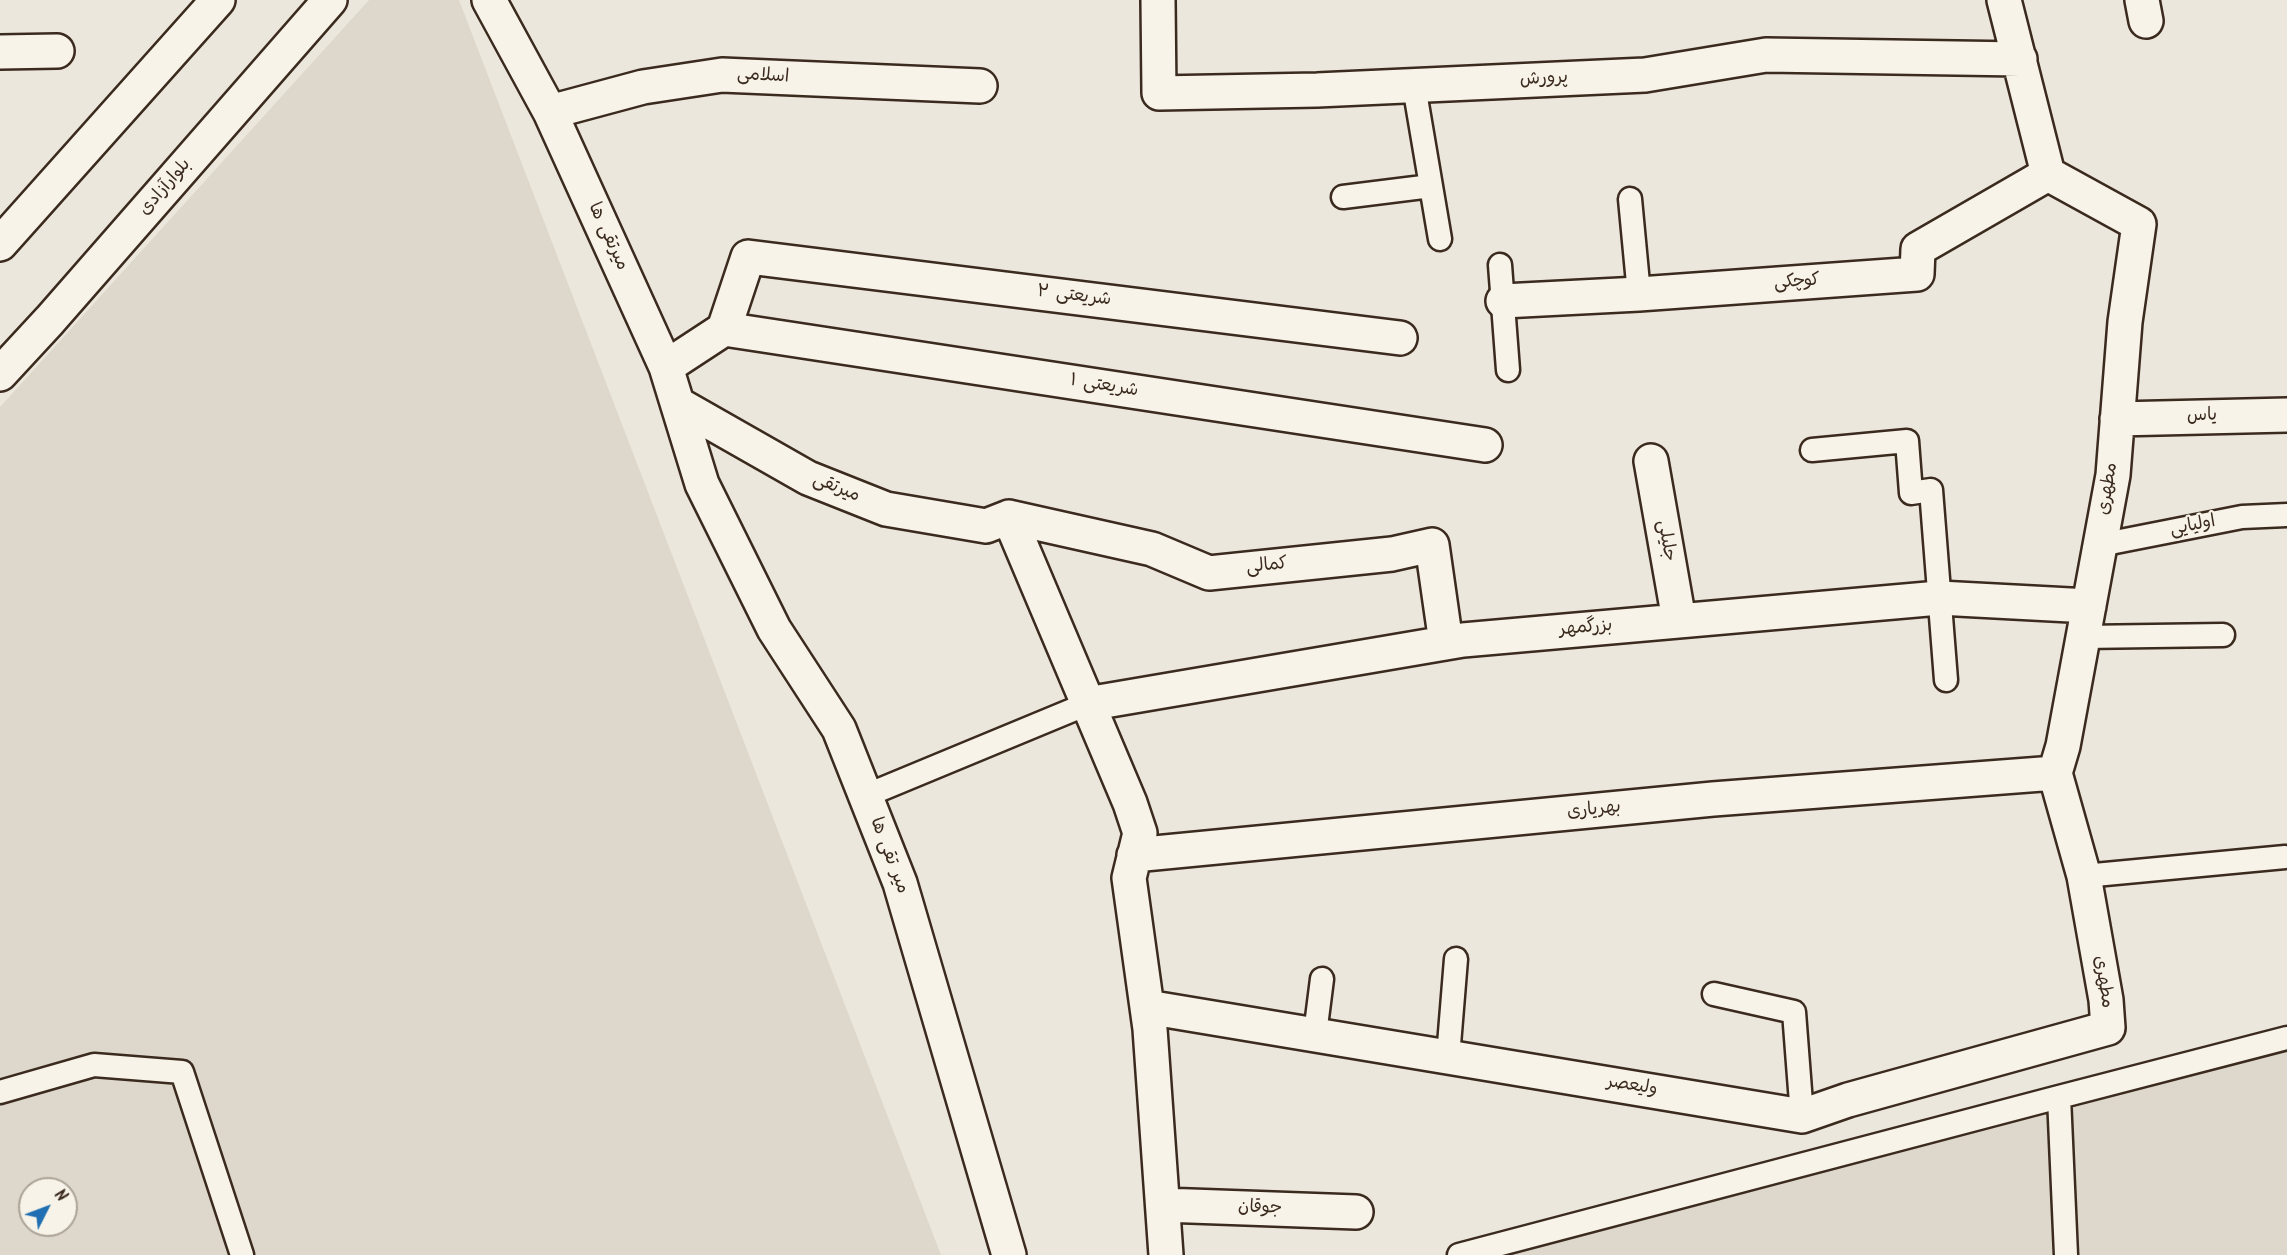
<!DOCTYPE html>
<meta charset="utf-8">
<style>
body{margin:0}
#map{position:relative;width:2287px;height:1255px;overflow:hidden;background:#ece7dc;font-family:Kalam,sans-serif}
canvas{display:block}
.north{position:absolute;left:18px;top:1177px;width:60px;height:60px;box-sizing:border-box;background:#f7f3e8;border:2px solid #aca397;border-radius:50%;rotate:48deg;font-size:16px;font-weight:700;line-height:24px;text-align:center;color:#3b2a1e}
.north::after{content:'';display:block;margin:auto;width:21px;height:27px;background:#1f6fb2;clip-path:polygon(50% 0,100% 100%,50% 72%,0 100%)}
</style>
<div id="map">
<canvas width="2287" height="1255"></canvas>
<div class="north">N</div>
</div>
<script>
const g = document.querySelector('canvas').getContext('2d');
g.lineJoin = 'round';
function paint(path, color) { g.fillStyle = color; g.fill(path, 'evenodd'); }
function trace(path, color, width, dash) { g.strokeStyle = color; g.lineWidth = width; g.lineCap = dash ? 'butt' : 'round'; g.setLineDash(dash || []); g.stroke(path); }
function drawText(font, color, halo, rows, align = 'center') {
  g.font = font + ' Kalam,"Playpen Sans Arabic",sans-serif'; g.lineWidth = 4.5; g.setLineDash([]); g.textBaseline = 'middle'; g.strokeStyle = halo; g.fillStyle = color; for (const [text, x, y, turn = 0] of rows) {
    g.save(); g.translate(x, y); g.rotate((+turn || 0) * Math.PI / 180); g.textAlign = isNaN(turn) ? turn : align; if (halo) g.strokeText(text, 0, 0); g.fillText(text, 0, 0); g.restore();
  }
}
const built = new Path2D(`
 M369,0H459L941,1255H0V407ZM30,1189H66V1225H30Z
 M2287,1027V1255H1509Z`);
const service = new Path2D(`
 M1414,86L1440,239
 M1343,197L1431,186
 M1630,199L1639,294
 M1500,265L1508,370
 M1812,450L1907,441L1911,493L1931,490L1946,680
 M2100,545L2242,517L2287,515
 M2083,637L2223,635
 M865,796L1087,704
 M2084,876L2285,857
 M1714,994L1794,1012L1802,1116
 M1315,1034L1322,979
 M1448,1057L1456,959
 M0,1092L94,1065L182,1072L242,1255
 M1459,1255L2059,1097
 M2066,1255L2059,1097L2287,1038`);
const minor = new Path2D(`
 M489,0L550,112L666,367L702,484L774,629L839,729L900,883L1009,1255
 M1158,0L1159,93L1317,90L1645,75L1766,55L2020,59
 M2142,0L2146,21
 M0,52L57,51
 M550,112L643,87L722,75L980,86
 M1503,301L1639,294L1917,274L1918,249L2048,174
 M724,329L1485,445
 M666,367L724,329L748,257L1400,338
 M678,404L808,478L886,509L986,526L1009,517
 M2117,419L2287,415
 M1651,461L1679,620
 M1009,517L1130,803L1140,833L1129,878L1150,1029L1166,1255
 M1009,517L1152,549L1209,573L1392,554L1432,545L1446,643
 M1087,704L1463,640L1939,598L2089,606
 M1134,855L1713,799L2055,773
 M1147,1007L1802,1116L1848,1100L2108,1028L2106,1000L2084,876L2055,773L2063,746L2113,475L2125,322L2139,224L2048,174L2004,0
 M1163,1205L1356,1212`);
const tertiary = new Path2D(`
 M0,244L218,0
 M0,374L50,320L330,0`);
const streetNames = [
 ["اسلامی",763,77,3],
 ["پرورش",1544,80,-3],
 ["بلوارآزادی",166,188,-49],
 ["میرتقی ها",607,237,65],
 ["کوچکی",1797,283,-4],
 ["شریعتی ۲",1074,297,7],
 ["شریعتی ۱",1104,387,9],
 ["یاس",2202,417,-2],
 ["میرتقی",836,489,22],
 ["مطهری",2109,489,-81],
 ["اولیایی",2193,527,-11],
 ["جلیلی",1665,541,80],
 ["کمالی",1267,567,-6],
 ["بزرگمهر",1586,629,-5],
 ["بهریاری",1594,811,-6],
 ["میر تقی ها",888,856,69],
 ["مطهری",2102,982,81],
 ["ولیعصر",1632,1087,9],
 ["جوقان",1260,1209,2]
];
paint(built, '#ddd7cc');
trace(service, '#3b2a1e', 27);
trace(minor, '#3b2a1e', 38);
trace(tertiary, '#3b2a1e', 38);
trace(service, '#f7f3e8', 22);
trace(minor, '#f7f3e8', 33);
trace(tertiary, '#f7f3e8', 33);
drawText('18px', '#3b2a1e', '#f7f3e8', streetNames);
</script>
